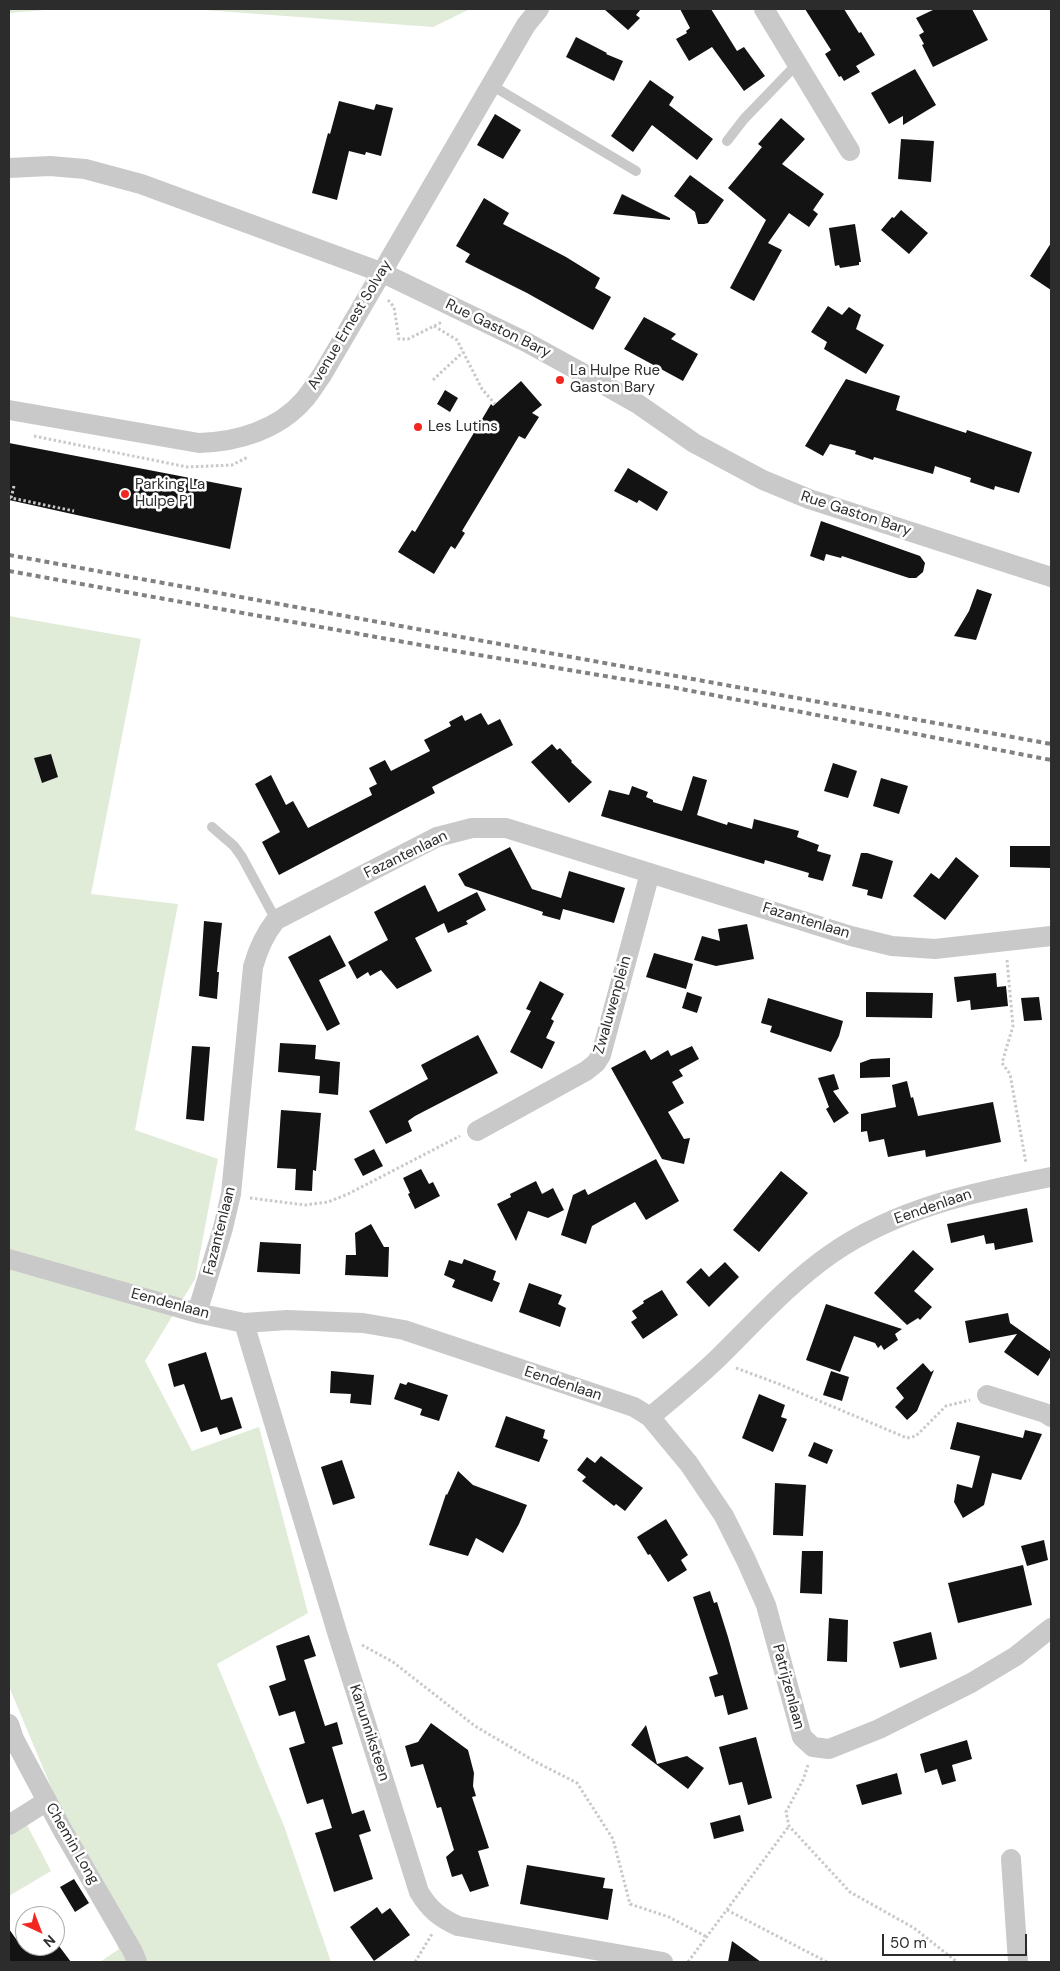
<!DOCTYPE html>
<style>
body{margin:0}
#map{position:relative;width:1060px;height:1971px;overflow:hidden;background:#fff;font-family:"DM Sans",sans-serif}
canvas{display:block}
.frame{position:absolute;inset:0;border:10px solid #2c2c2c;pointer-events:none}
.north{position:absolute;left:15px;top:1906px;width:50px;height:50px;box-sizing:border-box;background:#fff;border:1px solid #ababab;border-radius:50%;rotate:137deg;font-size:14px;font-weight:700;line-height:20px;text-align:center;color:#2c2c2c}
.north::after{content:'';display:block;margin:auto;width:18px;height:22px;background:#f12720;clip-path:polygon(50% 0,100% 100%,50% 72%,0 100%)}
.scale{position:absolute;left:882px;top:1934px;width:145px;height:22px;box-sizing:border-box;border:2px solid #2c2c2c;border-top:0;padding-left:6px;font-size:15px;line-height:18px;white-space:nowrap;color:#2c2c2c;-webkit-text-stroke:4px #fff;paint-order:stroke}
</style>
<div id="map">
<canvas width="1060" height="1971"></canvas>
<div class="frame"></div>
<div class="north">N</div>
<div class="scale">50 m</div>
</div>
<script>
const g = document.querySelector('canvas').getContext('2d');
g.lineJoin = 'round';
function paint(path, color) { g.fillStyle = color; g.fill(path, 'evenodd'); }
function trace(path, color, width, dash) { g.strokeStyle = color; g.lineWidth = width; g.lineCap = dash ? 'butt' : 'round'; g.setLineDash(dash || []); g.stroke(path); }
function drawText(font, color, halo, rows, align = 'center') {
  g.font = font + ' "DM Sans",sans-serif'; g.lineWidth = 5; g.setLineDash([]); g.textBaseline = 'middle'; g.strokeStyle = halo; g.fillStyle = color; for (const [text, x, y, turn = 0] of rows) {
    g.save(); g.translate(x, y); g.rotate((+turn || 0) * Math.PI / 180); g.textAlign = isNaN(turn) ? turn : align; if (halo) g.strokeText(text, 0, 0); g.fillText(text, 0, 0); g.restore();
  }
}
const green = new Path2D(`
 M9,9H57L9,13Z
 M191,9H470L433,27Z
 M9,616L141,639L91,894L178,904L135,1130L218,1159L195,1279L145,1361L192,1451L259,1427L308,1613L217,1664L284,1826L331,1962H100L119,1949L10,1689Z
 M27,1825L51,1871L9,1896V1836Z`);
const building = new Path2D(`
 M604,9H641L636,15L640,18L628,30Z
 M680,9H711L737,51L744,47L765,76L744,91L712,47L689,61L676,39L687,33L686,31L690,28Z
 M805,9H844L859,33L861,32L875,55L856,66L860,72L844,81L841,76L839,77L825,54L831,50Z
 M935,9H972L988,40L933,67L922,45L924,44L919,35L924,32L916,18Z
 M576,37L607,53L606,54L623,61L614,81L566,57Z
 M915,69L936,105L903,125V116L889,124L871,93Z
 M650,80L674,97L669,105L713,139L697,160L652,125L633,152L611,136Z
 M339,101L374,110L376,104L393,108L381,156L366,152L365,155L349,151L337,200L312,193L328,133L330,134Z
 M495,114L521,130L503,159L477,145Z
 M781,118L805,139L782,164L824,194L813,210L818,214L809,227L789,213L768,243L782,250L754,301L730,288L766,220L728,188L762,147L758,144Z
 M901,139L934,141L931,182L898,179Z
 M690,175L724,200L708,223L704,224H698L695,212L674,196Z
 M622,194L670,218V220L613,214Z
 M484,198L509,213L503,224L566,257L600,278L595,288L611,297L593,330L527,293L465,262L470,254L456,246Z
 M901,210L928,233L909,254L881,230L892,217L894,218Z
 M855,224L861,262H859V265L840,268L839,265L835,266L829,228Z
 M1051,243V290L1030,276Z
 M828,306L842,315L849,307L861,315L856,329L884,345L866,374L824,349L827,342L811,332Z
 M644,317L676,334L671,339L698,354L683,381L624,349Z
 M846,379L900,396L896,410L966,433L967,430L1032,452L1019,493L995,486L994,490L970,482L971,478L935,466L933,474L874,457L873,460L855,454L856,451L830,444L823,456L805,446Z
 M521,381L542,405L532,413L539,417L525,439L519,436L462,531L465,533L455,549L451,546L434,574L398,552L412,530L415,532L491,404L493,406Z
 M445,390L458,398L450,412L437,404Z
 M9,443L242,488L230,549L9,500Z
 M628,468L668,492L657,511L639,500L637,503L614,491Z
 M821,521L920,556L925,563L923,572L916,578H909L842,556L841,558L826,554L824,561L810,556Z
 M977,589L992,594L976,640L954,636L969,611Z
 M481,713L488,725L500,719L513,745L432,787L435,793L279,875L262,842L280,832L255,784L271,775L286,805L293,801L308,828L372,795L369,788L377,784L369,768L385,760L391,771L430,751L424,740L451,726L449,722L462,715L465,721Z
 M552,744L557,750L560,748L572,761L571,762L592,782L569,803L531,762Z
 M51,754L58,777L42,783L34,758Z
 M833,763L857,771L848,798L824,791Z
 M693,776L707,780L697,815L727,825L728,822L752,829L754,819L799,831L797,837L819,845L817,851L831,855L823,881L808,877L809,873L765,860L764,864L601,816L609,790L629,795L632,786L648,792L646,797L653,800V802L682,811Z
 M881,778L908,786L899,814L873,806Z
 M1010,846H1051V868L1010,867Z
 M510,847L532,889L561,898L569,871L625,888L614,923L563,909L560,920L542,915L543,912L465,886L458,874Z
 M861,853H867L893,861L882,899L867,895L868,890L852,886Z
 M956,857L979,876L945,920L913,896L931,873L939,879Z
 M425,885L438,912L477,892L486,910L466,921L468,924L448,933L444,923L415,938L432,971L397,989L381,970L370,976L368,972L357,979L348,962L388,940L374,912Z
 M204,921L222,923L217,972H219L217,999L199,996Z
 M747,924L754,959L716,966L694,960L702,936L720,941L718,929Z
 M330,935L346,966L319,980L340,1024L327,1031L288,957Z
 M654,953L693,964L686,989L646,977Z
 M996,973L997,987L1006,986L1008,1006L971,1010L970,1000L957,1002L954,977Z
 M540,981L564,994L551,1019L554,1021L546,1038L555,1042L542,1069L510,1052L531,1011L526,1009Z
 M687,992L702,997L697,1013L682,1008Z
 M866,992L933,993L932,1018L866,1017Z
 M1039,997L1042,1020L1024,1021L1021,998Z
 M768,998L843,1021L839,1036L831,1052L770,1032L772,1026L761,1023Z
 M478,1035L498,1073L415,1116L408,1121L412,1131L386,1144L369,1111L428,1079L421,1065Z
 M280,1043L316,1045L315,1059L340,1062L338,1095L319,1093L320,1076L278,1072Z
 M192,1046L210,1047L204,1121L186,1119Z
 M692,1046L699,1059L679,1070L683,1076L672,1082L684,1103L668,1112L684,1139L690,1138L684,1164L662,1159L611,1068L645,1050L651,1060L668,1050L671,1056Z
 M890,1058V1077L860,1078V1063L871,1059Z
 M834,1074L839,1089L833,1091L849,1113L834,1123L826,1109L829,1107L818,1078Z
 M907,1081L911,1098L913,1097L918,1116L993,1102L1001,1142L926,1157L925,1150L888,1157L884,1139L869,1142L867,1131L861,1132V1114L896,1107L892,1085Z
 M281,1110L321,1113L316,1171L313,1170L312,1191L295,1190L296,1169L277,1168Z
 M374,1149L383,1166L363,1176L354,1159Z
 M656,1159L679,1201L646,1220L635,1202L592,1226L586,1244L561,1235L573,1195L585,1189L588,1195Z
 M421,1169L429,1184L433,1182L440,1196L415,1209L408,1194L410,1193L403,1178Z
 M781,1171L808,1193L759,1252L733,1230Z
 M536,1181L542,1194L553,1188L564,1210L548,1218L528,1211L516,1241L497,1204L511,1197L510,1194Z
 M1027,1208L1033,1242L995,1250L994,1243L986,1244L984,1235L951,1243L947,1224Z
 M371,1224L384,1247H389L388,1277L345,1275L346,1255H356L355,1233Z
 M260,1242L301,1244L300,1274L257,1272Z
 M913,1250L934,1269L914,1291L932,1307L920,1320L918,1318L907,1325L874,1293Z
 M464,1259L496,1271L493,1280L500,1283L492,1302L452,1287L455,1280L444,1275L449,1260L462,1264Z
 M725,1262L739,1277L709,1307L686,1282L701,1268L709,1277Z
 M529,1283L562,1295L558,1304L566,1308L560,1327L519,1312Z
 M662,1290L678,1315L643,1339L631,1322L637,1318L632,1311L644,1303L643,1301Z
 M826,1304L902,1329L895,1334L898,1340L884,1350L881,1345L878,1348L875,1343L854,1336L840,1372L806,1360Z
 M1008,1313L1010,1323L1051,1352V1356L1038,1376L1004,1352L1017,1334L969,1343L965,1321Z
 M206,1352L221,1400L232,1397L242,1428L220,1435L217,1427L201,1432L184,1384L174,1387L168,1364Z
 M923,1363L931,1372L934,1370L917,1411L907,1420L895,1407L904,1398L896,1388Z
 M331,1371L374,1375L371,1405L350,1403L351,1394L330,1393Z
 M831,1371L849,1377L842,1401L823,1395Z
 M408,1382L448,1395L439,1421L420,1415L422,1409L394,1399L400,1383L406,1385Z
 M759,1394L785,1405L781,1417L787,1419L773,1452L742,1438Z
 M506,1416L545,1430L543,1438L548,1440L539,1462L495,1447Z
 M957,1422L1023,1438L1025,1430L1042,1434L1021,1480L992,1473L984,1505L963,1518L954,1502L957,1484L972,1488L980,1456L950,1449Z
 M814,1442L833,1450L827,1464L808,1456Z
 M601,1456L643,1488L625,1511L616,1504L614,1506L582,1481L586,1477L577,1470L587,1457L595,1463Z
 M342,1460L355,1498L333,1505L321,1467Z
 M458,1471L473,1485L527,1505L519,1524L503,1553L476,1538L468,1556L429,1545L446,1494L447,1495Z
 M775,1483L806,1485L803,1536L773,1535Z
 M666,1519L688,1555L681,1560L687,1570L668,1582L650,1554L648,1555L637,1537Z
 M1044,1540L1048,1560L1027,1566L1021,1546Z
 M802,1551H823L822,1594L800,1593Z
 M1023,1565L1032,1605L958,1623L948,1583Z
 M710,1591L714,1603L717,1602L728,1637L748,1709L728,1715L723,1695L715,1697L709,1677L718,1674L693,1597Z
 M829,1618L848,1620L847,1662L827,1661Z
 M931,1632L937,1659L900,1668L893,1642Z
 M309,1635L316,1656L304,1660L325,1726L337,1722L343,1744L332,1747L352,1814L364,1810L371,1831L359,1835L373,1879L334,1892L315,1833L332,1828L323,1799L307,1804L289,1748L305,1743L295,1711L279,1716L269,1686L286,1680L276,1646Z
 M431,1723L468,1750L474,1773L473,1786L476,1796L472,1797L489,1848L478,1851L489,1886L470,1892L462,1874L452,1877L446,1857L454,1850L441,1807L437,1808L423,1764L411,1767L405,1746L418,1742Z
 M646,1725L657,1764L687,1756L704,1768L688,1789L631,1745Z
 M756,1737L772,1798L748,1805L742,1782L729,1785L719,1747Z
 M967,1740L972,1759L952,1765L956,1781L942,1785L937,1769L925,1773L920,1754Z
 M897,1773L902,1794L862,1805L856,1785Z
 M740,1815L744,1831L714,1839L710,1823Z
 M527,1865L605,1878L603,1888L613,1889L608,1920L520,1904Z
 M74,1879L89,1903L75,1912L60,1887Z
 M377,1907L382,1914L390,1908L410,1935L374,1961L350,1927Z
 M9,1929L21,1946H59L71,1962H9Z
 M732,1941L761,1962H728Z`);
const path = new Path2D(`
 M388,300L394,307L399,339H408L442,322
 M434,326L457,340L482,389L495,404
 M433,380L463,352
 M34,436L187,467L232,465L248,457
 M14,486L11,498L74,511
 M1007,960L1013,1026L1002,1063L1010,1074L1026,1163
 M250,1198L305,1205L328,1202L348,1194L460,1136
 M736,1368L779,1384L907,1438L916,1436L946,1406L970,1400
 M362,1645L393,1662L475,1726L536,1762L577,1783L613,1839L630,1904L669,1917L707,1937
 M808,1765L803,1780L786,1812L789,1826L850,1892L914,1928L957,1962
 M727,1910L827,1962
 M415,1962L432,1934
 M688,1962L789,1826`);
const service = new Path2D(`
 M491,85L636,171
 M727,141L744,119L797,64
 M212,827L234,846L242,857L276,920`);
const minor = new Path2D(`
 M764,9L850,151
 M9,168L50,166L85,169L141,184L383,273L526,342L599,382L638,404L694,443L763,480L809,499L1051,577
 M9,410L199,443C237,442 278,430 304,400C311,392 316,383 322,375L526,25L539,9
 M477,1131L586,1071L596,1063L601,1055L650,873
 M9,1259L197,1313L244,1323L287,1320L363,1323L404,1330L634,1407L650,1417C673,1398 695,1380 716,1360C753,1324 788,1284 831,1254C897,1208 974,1192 1051,1177
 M197,1313L223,1228L231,1194L253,967C258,949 264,935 276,920L437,837L472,828H506L851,936L892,946L935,949L1051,936
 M244,1323L337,1632L419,1892C429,1909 440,1918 458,1926L663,1962
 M987,1395L1045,1413L1051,1417
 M650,1417L689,1464L724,1516L746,1560L766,1605L802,1737L813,1747L829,1749L879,1729L971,1683L1016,1656L1051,1628
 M9,1724L14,1739L63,1831L133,1952L137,1962
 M9,1825L47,1801
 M1011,1859L1018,1962`);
const rail = new Path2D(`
 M9,555L1051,744
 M9,571L443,649L671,687L1051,760`);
const markers = [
 [560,380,5,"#f12720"],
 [418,427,5,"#f12720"],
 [125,494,5,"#f12720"]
];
const streetNames = [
 ["Avenue Ernest Solvay",350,325,-59],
 ["Rue Gaston Bary",498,329,26],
 ["Rue Gaston Bary",856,514,18],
 ["Fazantenlaan",406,855,-26],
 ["Fazantenlaan",806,921,17],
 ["Zwaluwenplein",613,1005,-74],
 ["Eendenlaan",933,1207,-19],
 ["Fazantenlaan",220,1231,-76],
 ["Eendenlaan",170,1304,15],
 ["Eendenlaan",563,1384,18],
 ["Patrijzenlaan",788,1687,75],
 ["Kanunniksteen",369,1733,72],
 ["Chemin Long",72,1844,60]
];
const poiNames = [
 ["La Hulpe Rue",570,371],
 ["Gaston Bary",570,388],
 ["Les Lutins",428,427],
 ["Parking La",135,485],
 ["Hulpe P1",135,502]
];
paint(green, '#e0ebd8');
paint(building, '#131313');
trace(path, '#c9c9c9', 3, [2.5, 2.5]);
trace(service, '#c9c9c9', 10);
trace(minor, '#c9c9c9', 20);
trace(rail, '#818181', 4, [5, 4]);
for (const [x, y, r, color] of markers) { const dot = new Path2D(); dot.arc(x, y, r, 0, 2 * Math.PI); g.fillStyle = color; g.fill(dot); trace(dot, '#fff', 2); }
drawText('15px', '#2c2c2c', '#fff', streetNames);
drawText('15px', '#2c2c2c', '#fff', poiNames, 'left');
</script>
